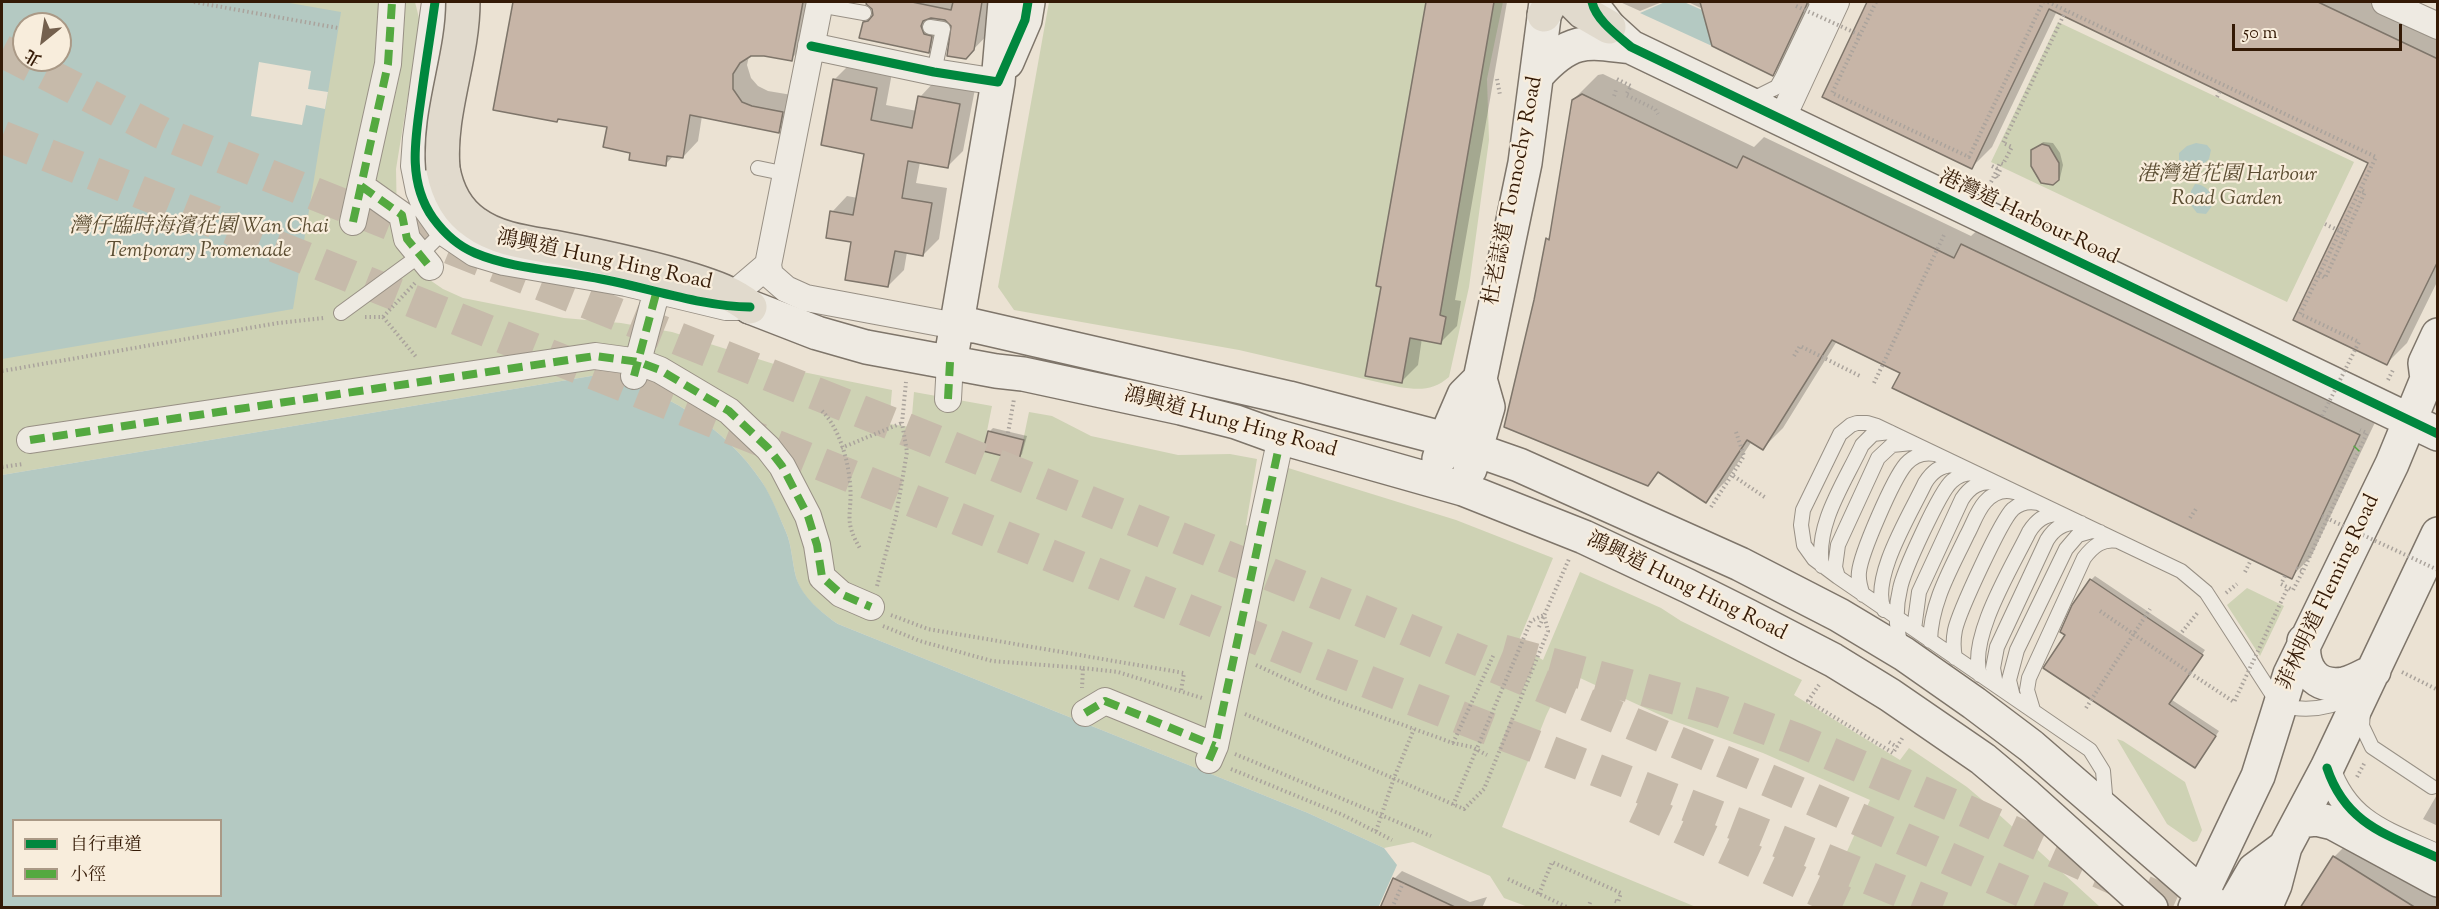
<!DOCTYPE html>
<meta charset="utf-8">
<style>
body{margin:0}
#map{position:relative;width:2439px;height:909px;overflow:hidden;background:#ebe2d3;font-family:"Sorts Mill Goudy","Noto Serif TC",serif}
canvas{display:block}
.frame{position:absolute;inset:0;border:3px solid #341a06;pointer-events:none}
.legend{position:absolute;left:12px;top:819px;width:210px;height:78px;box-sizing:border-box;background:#f8eddc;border:2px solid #aa9986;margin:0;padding:8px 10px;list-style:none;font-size:18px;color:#341a06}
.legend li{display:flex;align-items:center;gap:12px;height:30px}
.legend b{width:30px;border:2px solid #aa9986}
.north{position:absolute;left:12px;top:12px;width:60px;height:60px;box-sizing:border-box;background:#f8eddc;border:2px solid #aa9986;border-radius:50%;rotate:210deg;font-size:16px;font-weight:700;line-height:24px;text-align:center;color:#341a06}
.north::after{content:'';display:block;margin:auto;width:21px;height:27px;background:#74604e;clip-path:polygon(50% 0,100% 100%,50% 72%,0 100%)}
.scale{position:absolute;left:2232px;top:24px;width:170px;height:27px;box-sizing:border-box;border:3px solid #341a06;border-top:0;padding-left:8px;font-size:18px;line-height:21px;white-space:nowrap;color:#341a06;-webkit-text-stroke:4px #f8eddc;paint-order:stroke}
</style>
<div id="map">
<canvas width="2439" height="909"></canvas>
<div class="frame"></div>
<ul class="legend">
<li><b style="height:8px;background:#00873e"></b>自行車道</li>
<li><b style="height:8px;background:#54a940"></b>小徑</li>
</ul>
<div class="north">北</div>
<div class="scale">50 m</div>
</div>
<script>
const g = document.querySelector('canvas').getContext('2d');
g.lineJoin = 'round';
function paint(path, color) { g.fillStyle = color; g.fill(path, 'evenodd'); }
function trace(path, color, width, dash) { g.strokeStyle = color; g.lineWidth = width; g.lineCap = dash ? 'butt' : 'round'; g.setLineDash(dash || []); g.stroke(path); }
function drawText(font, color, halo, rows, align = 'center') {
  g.font = font + ' "Sorts Mill Goudy","Noto Serif TC",serif'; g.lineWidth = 4.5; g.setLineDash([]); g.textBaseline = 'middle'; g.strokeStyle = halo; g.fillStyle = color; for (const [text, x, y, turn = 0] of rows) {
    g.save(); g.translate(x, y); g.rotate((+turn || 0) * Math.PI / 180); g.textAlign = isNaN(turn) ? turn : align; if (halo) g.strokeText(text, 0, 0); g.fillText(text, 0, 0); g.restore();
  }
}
const green = new Path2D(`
 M2,2H415L420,22L396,169L397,221L421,274L443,289L463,298L564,318L621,323L672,332L793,370L892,390L889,424L911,427L914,392L992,406L983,451L1019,460L1029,412L1052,416L1091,436L1178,455L1230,454L1257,459L1246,525L1269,535L1285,467L1456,520L1553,558L1517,645L1543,660L1580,572L1661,608L1681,621L1802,680L1794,695L1900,760L1909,748L1967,787L1994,810L2100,907H1833L1824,903L1870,800L1763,753L1671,720L1567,672L1546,716L1502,827L1696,907H1528L1504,898L1490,876L1413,842L1384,848L1308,813L838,624C822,613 801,597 796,577C792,562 792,546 786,532C779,516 771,497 762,482C725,426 662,388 597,375L2,475ZM24,24H60V60H24Z
 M1049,2H1503L1487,79L1489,140L1469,287L1449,377C1433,391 1419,390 1399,387L1239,350L1014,310L998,287Z
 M2058,22L2354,162L2287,302L1991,162Z
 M2247,588L2284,606L2260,656L2227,605Z
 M2117,739L2123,741L2185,782L2202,830L2197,841L2193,842L2167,824Z`);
const water = new Path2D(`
 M2,2H284L341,12L293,309L2,359ZM24,24H60V60H24Z
 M1665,2H1684L1702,10L1712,46L1640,13Z
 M2196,143L2207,145L2211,150L2209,159L2201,166L2186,167L2179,161V153L2187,146Z
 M2195,184C2207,185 2214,194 2212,206L2206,214L2197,213L2190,204L2191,191Z
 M597,375C662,388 725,426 762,482C772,497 779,516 786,532C792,546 792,562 796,577C802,597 822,613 838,624L1308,813L1384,848L1397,865L1378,908H2V475ZM14,820H220V896H14Z`);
const pier = new Path2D(`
 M259,62L311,71L308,89L328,92L325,109L306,105L302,125L251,116Z`);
const shadow = new Path2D(`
 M515,2H815L807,43L791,59L764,54L749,56L747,65L751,78L758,86L768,91L798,96L794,115L778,131L702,116L698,141L683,157L674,155L665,165L632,152L609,126L495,109Z
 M868,2H1003L1000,22L966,57L952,27L928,51L864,23L874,13Z
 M1427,2H1507L1455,300L1461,301L1457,326L1441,342L1422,338L1418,365L1402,381L1382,286L1378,285Z
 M1620,2H1662L1640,11Z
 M1688,2H1815L1788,58L1773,74L1703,9Z
 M1869,2H2379L2438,30V280L2407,343L2387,363L2370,162L2057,11L1992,147L1972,167L1824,96Z
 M850,64L892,73L886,105L917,111L920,97L935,81L975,89L963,151L947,167L920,162L916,183L947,188L939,239L923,255L907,252L904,270L888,286L832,212L847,196L858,198L865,152L834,80Z
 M1603,74L1754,147L1764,137L1971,236L1983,225L2379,414L2311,557L2291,577L1902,372L1837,341L1783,428L1763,448L1752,441L1726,481L1706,501L1660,471L1648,484L1536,300L1547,239L1552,235L1573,100L1598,75Z
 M2043,142L2053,143L2060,153L2063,165L2060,178L2049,184L2042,182L2031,154Z
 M993,428L1027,436L1022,454L1019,458L989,432Z
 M2095,576L2205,650L2172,700L2219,731L2198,762L2067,635L2091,580Z
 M2438,793V826L2423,819Z
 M2365,826L2438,872V908L2303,906L2334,857Z
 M1402,871L1470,902L1487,897L1482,908H1381L1394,879Z`);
const building = new Path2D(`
 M513,2H803L792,61L764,56H751L740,63L733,74V89L742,102L752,106L783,112L779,133L690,115L683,158L667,156L666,166L629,160L630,153L603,147L607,127L558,119L557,122L493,110Z
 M867,2H912L951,10L953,2H982L974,50L966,59L947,56L951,26L945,20L931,18L923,21L921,26L924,34L932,36L929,53L859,38L863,22L868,21L873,15L872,9L866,4Z
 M1426,2H1494L1440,315L1446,317L1441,344L1410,338L1402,383L1365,376L1381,287L1376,286Z
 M1700,2H1807V4L1773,76L1712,46Z
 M1867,2H2318L2438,59V261L2387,365L2293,320L2368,163L2049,9L1972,169L1822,97Z
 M833,79L877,88L871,120L912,128L918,96L960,104L948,168L908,161L902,198L932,203L923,256L895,251L888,287L845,280L851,242L826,238L830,211L853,215L864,154L821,145Z
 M1582,94L1737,168L1743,156L1954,258L1961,244L2360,435L2292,579L1892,388L1900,373L1832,340L1763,450L1747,440L1706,503L1658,472L1648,486L1504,427L1534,300L1546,238L1549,240L1572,100Z
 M2042,144L2049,146L2059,163V180L2053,185L2041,183L2031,166V150Z
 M988,431L1024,440L1019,460L983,451Z
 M2090,579L2203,655L2169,704L2216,736L2195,768L2043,668L2065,635L2060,632L2072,605Z
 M2333,856L2416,908H2300Z
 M1393,878L1457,908H1380Z`);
const highwayTunnel = new Path2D(`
 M2,51L162,133L1362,611L1782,786L2062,908
 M2,137L1324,665L1747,828L1942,908
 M1503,651L1714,709L1798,740L1966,811L2180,908
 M1636,807L1856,908`);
const path = new Path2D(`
 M194,2L338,28
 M1876,2L1832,93L1969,157L2043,2
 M2048,2L2376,157L2300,314L2359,342L2355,350
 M1497,79L1500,95
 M1617,79L1631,86L1626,95L1655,109L1658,114
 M1614,96L1616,90
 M2217,97L2220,91
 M1997,178L1995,174L2000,163L2003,164L2012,147L2003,143L2066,10
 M1991,182L1995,174
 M2325,224L2346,234
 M2319,274L2325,278L2365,192L2360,189
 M365,317H383L415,283
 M383,317L417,358
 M1794,356L1800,346L1862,377
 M2,371L278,323L324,318
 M2388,380L2393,370
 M1874,383L1944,235
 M822,411C839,428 848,459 850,483C853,515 842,519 861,550
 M1736,432L1744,456L1732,475L1766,498
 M1008,433L1014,399
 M841,448L902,423
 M2,467L23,464
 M1711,507L1732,475
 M2190,518L2196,509
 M2296,568L2303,571L2367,433L2360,430
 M2245,572L2250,562
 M2285,576L2281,584L2293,590L2303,571
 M877,586L896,516L907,452L902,423L906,382
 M2226,593L2237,584
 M2100,611L2190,673
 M891,615L928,629L1184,673L1181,691
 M883,626L920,641L992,661L1083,668L1082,688
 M1539,627L1569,559
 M2182,632L2199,611
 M1256,665L1323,696L1453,743L1472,747L1487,755
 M1083,668L1118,672L1202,698
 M2402,672L2438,690
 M1819,685L1808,701L1893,753L1903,737
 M2086,708L2150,609
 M1245,714L1464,809L1484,789L1548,631L1544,615
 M1889,742L1897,747
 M1453,743L1494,654
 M1235,754L1431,836
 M1231,769L1343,815L1392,840
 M2357,777L2365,762
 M1453,805L1531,621L1544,615
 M1376,831L1394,778L1414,729
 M1508,879L1569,908
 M1539,894L1552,862L1621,893L1618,902L1612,900
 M1392,908L1403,883
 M1588,908L1591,900`);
const lane = new Path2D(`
 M819,5L864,13
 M930,27L943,29L934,72
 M1749,101L1777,87L1782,78L1817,5L1816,2
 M758,168L787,174
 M341,313L419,256L443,232
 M1822,566C1815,524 1845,482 1862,445L1873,434L1890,432
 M1838,577L1835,567L1838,545L1878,458L1892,445L1912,443
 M1863,595C1860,587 1858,581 1859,572C1861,553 1893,479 1906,464C1913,456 1924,452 1935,454
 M1884,610C1870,578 1911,513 1925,483C1933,470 1944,463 1959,466
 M1914,629L1919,592L1962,499C1970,487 1980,480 1996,483
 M1930,641C1931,602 1951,569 1967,535C1973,524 1977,511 1985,502C1993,493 2003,489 2014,492
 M1902,649C1896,630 1895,609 1900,589C1903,572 1940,491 1952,481C1959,475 1968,472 1977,474
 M1955,658C1953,648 1953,640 1955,630C1959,612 2001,520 2013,509C2020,503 2029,501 2038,503
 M1980,675C1968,638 2012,567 2029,532C2037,519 2048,512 2063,515
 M1996,685L1993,668L1997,647L2047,540C2055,527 2066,521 2081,523
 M2013,697L2009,680L2017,650L2066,549L2078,535L2092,531L2100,532
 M2033,710L2027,690L2029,678L2084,558C2093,546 2103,538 2118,541
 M2363,711L2362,726L2372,747L2432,787
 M2106,806L2103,771L2090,750L1838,577L1814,559L1804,545L1801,525L1803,510L1840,434L1851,425L1857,423H1867L1877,426L2181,571L2206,592L2279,705C2305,712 2330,709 2354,696`);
const street = new Path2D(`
 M435,2L416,138L414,166L419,191L426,208L443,232L474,253L504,262L626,283L726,307H737
 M2385,2L2438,26
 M811,46L934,72L998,82
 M1781,121L1836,2
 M361,186L402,215L407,239L430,267
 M353,222L388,64L392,2
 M768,265L770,275L786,289L806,298L940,323L957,324
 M734,294L768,265L820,2
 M634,376L657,290
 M948,399L950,362
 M30,440L595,356L639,362L660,370L729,411L768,448L782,466L808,516L817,545L822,577L841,594L871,607
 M1085,713L1105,701L1215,746
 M1209,760L1215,746L1281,437
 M2327,768C2346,825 2388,835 2438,858`);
const secondary = new Path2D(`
 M1592,5L1609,27L1631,47L2438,434
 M1007,62L1025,20L1028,2
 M1538,74C1571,38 1585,41 1631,47
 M750,307L817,333L866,347L996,371L1023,374L1181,408L1236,422L1272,435L1463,489L1584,537L1688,586L1748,616L1833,660L1890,695L1983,759L2027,796L2151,908
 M957,324L975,326L1289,398L1445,439L1519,465L1740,564L1839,615L1904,654L1974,703L2031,746L2218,908
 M953,346L998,82L1005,2
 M1439,459L1445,439L1464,395L1480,379
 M1470,469L1488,407L1480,379L1525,163L1546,2
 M2304,641C2301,668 2315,689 2344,684C2354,682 2365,675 2374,671
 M2299,821L2316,819L2333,823L2438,880
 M2195,908L2258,776L2290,674L2392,464L2427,379L2425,363L2438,335
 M2232,908L2254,870L2285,847
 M2265,908L2275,885L2285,847L2327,768L2438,534`);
const highway = new Path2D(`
 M1573,2L1583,12L1609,27
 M1544,15L1551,2
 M443,169C447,191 456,210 475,223C498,240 530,243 558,248C604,257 648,266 692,280C714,287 732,293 750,307`);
const pathBridge = new Path2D(`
 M1796,6L1860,35
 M1992,166L2000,170L1997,178
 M2322,416L2355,350
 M2322,516L2438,570
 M2190,673L2234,702L2288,587`);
const highwayBridge = new Path2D(`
 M443,169C438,113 463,58 463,2`);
const quiet = new Path2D(`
 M361,186L402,215L407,239L430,267
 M353,222L388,64L392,2
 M634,376L657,290
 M948,399L950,362
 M30,440L595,356L639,362L660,370L729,411L768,448L782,466L808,516L817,545L822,577L841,594L871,607
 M2356,449L2357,448
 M1085,713L1105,701L1215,746
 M1209,760L1215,746L1281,437`);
const cycleway = new Path2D(`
 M435,2C431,31 426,61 422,91C416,135 406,180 433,218C444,233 458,246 475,253C510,268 553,270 590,277C641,285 700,307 750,307
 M1592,2C1596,20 1617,35 1631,47L2438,434
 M811,46L934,72L998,82L1025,20L1028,2
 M2327,768C2346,825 2388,835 2438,858`);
const parkNames = [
 ["港灣道花園 Harbour",2227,176],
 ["Road Garden",2227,200],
 ["灣仔臨時海濱花園 Wan Chai",199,228],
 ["Temporary Promenade",199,252]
];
const streetNames = [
 ["杜老誌道 Tonnochy Road",1515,191,-79],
 ["港灣道 Harbour Road",2028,219,25],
 ["鴻興道 Hung Hing Road",604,262,12],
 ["鴻興道 Hung Hing Road",1230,424,15],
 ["鴻興道 Hung Hing Road",1686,588,26],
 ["菲林明道 Fleming Road",2330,593,-65]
];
paint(green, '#ced2b4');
paint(water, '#b4c9c2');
paint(pier, '#ebe2d3');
paint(shadow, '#0003');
paint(building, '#c7b5a7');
trace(building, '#7e756a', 1.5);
trace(highwayTunnel, '#c6baaa', 33, [33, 16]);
trace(lane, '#989085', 16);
trace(street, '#989085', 28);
trace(secondary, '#7e756a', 36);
trace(highway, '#7e756a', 36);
trace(path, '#aaa39c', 4, [1.5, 3]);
trace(lane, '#eeeae2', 14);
trace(street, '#eeeae2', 26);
trace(secondary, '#eeeae2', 33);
trace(highway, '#e1dacd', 33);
trace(highwayBridge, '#7e756a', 36, []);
trace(pathBridge, '#aaa39c', 4, [1.5, 3]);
trace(highwayBridge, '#e1dacd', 33);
trace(quiet, '#54a940', 8, [15, 8]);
trace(cycleway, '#00873e', 9);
drawText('italic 21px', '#5b4d32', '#f8eddc', parkNames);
drawText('21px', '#341a06', '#f8eddc', streetNames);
</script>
